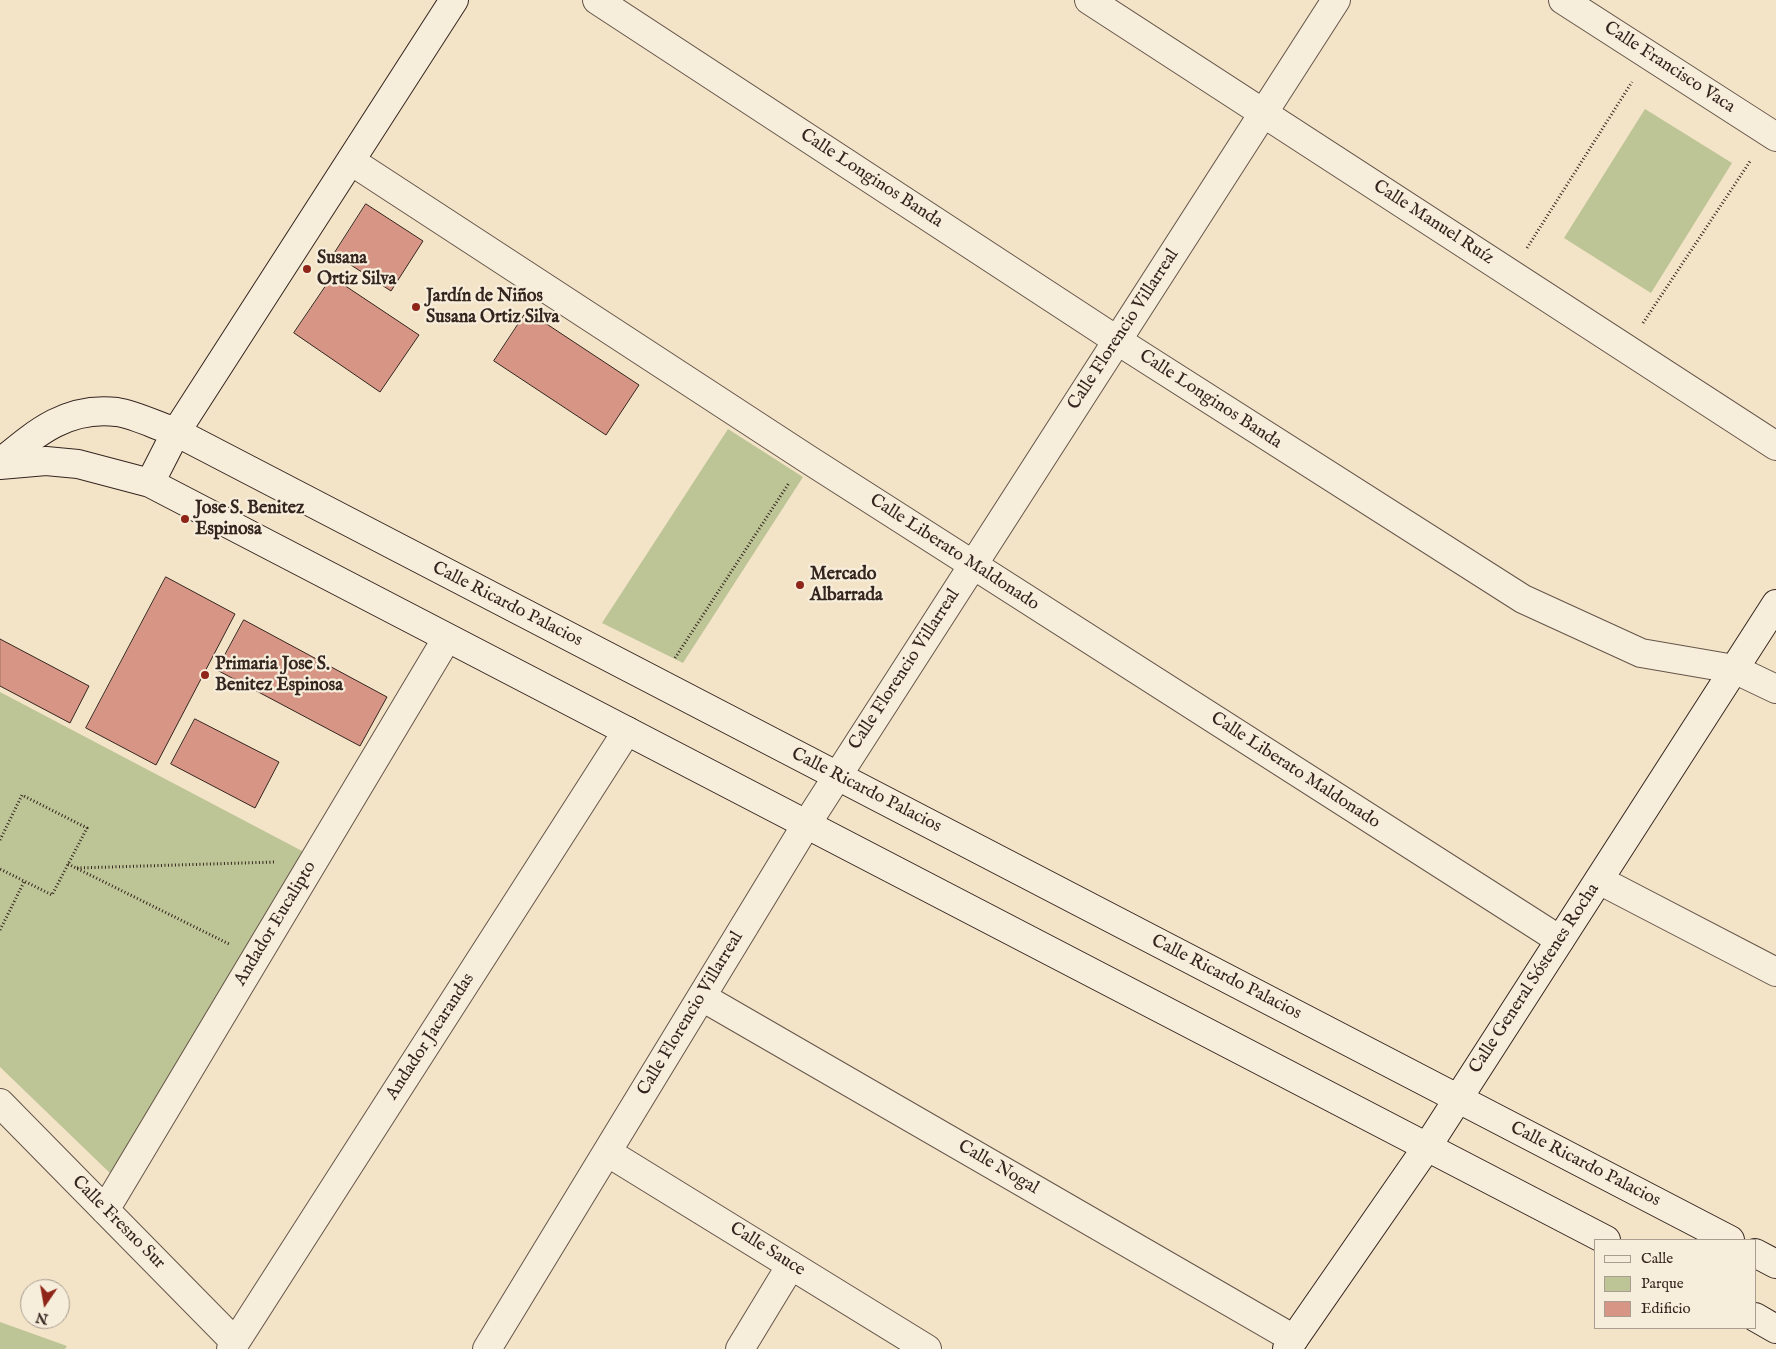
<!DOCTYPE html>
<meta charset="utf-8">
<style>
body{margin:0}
#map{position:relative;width:1776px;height:1349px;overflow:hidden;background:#f3e4c8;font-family:"IM FELL English",serif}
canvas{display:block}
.legend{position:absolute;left:1594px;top:1239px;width:162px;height:90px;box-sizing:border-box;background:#f7eddb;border:1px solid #a99d90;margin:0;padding:6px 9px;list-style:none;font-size:15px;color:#34251f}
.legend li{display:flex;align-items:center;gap:10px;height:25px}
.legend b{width:25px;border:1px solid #a99d90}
.north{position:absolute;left:20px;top:1279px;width:50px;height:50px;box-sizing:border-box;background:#f7eddb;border:1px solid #a99d90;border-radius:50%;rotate:192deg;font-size:14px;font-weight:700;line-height:20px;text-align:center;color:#34251f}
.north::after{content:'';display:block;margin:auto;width:18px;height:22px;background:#8f2418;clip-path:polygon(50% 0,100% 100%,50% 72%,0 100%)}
</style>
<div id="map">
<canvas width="1776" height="1349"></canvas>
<ul class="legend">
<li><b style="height:6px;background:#f7eddb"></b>Calle</li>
<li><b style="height:14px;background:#bdc495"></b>Parque</li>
<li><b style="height:14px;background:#d69585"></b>Edificio</li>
</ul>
<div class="north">N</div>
</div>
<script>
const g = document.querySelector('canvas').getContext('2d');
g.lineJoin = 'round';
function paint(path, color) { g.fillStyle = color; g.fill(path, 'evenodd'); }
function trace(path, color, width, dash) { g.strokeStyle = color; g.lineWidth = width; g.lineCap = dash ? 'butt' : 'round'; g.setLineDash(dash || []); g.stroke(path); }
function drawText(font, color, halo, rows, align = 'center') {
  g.font = font + ' "IM FELL English",serif'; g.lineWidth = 4.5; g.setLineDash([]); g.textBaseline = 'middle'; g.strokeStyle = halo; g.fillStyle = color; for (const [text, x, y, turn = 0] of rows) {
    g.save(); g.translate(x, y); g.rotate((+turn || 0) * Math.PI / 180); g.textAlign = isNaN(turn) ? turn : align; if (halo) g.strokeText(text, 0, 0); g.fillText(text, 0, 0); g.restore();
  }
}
const green = new Path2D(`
 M1645,109L1732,163L1651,293L1564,238Z
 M728,429L803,477L683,663L602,623Z
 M0,692L304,852L111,1174L0,1067Z
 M0,1322L67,1346L65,1349H0Z`);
const building = new Path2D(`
 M366,204L423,241L391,291L334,254Z
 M332,277L419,335L380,392L294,333Z
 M527,311L639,385L606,435L494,361Z
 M166,577L235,614L156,765L86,728Z
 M244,620L387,697L360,746L217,670Z
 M0,639L89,686L70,723L0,686Z
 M195,719L279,762L255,808L171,764Z`);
const path = new Path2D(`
 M1527,248L1632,82
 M1643,323L1751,160
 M675,658L789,483
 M0,840L22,795L87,828L52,895L0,869
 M68,864L229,944
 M77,868L276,862
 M0,930L24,882`);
const street = new Path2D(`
 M597,0L1118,341L1523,599L1641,653L1734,669L1776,689
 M1089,0L1776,446
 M1563,0L1776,137
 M351,161L806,458L1560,940
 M1599,880L1776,972
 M702,997L1294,1339
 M0,1103L235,1342
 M607,1152L927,1349
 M105,1210L447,638
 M231,1349L627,731
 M487,1349L806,825L1336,0
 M740,1349L791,1265`);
const secondary = new Path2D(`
 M0,463C36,433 67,406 117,412C136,415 157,426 176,432L1730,1240
 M0,465L46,461L78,464L150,483L1606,1240
 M150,483L176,432L454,0
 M1755,1253L1776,1264
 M1755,1317L1776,1329
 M1287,1349L1427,1147L1776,604`);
const markers = [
 [307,269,5,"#8f2418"],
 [416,307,5,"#8f2418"],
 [185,519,5,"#8f2418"],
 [800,585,5,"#8f2418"],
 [205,675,5,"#8f2418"]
];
const streetNames = [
 ["Calle Francisco Vaca",1669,68,33],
 ["Calle Longinos Banda",871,179,33],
 ["Calle Manuel Ruíz",1433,223,33],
 ["Calle Florencio Villarreal",1124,330,-57],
 ["Calle Longinos Banda",1210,400,33],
 ["Calle Liberato Maldonado",954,553,33],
 ["Calle Ricardo Palacios",507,605,27],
 ["Calle Florencio Villarreal",905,670,-57],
 ["Calle Liberato Maldonado",1295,771,33],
 ["Calle Ricardo Palacios",866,791,27],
 ["Andador Eucalipto",276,924,-59],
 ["Calle Ricardo Palacios",1226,978,27],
 ["Calle General Sóstenes Rocha",1535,979,-57],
 ["Calle Florencio Villarreal",691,1014,-59],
 ["Andador Jacarandas",431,1037,-57],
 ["Calle Ricardo Palacios",1585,1165,27],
 ["Calle Nogal",998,1168,30],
 ["Calle Fresno Sur",118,1223,45],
 ["Calle Sauce",767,1250,32]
];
const poiNames = [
 ["Susana",317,259],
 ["Ortiz Silva",317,280],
 ["Jardín de Niños",426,297],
 ["Susana Ortiz Silva",426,318],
 ["Jose S. Benitez",195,509],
 ["Espinosa",195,530],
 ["Mercado",810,575],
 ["Albarrada",810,596],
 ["Primaria Jose S.",215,665],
 ["Benitez Espinosa",215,686]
];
paint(green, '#bdc495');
paint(building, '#d69585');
trace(building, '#34251f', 1);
trace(street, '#645549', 30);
trace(secondary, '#34251f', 30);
trace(path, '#34251f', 3, [1, 2.5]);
trace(street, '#f7eddb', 28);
trace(secondary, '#f7eddb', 28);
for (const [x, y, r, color] of markers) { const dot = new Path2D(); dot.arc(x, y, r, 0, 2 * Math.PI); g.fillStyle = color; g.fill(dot); trace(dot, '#f7eddb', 2); }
drawText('18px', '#34251f', '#f7eddb', streetNames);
drawText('bold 18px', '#34251f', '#f7eddb', poiNames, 'left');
</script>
